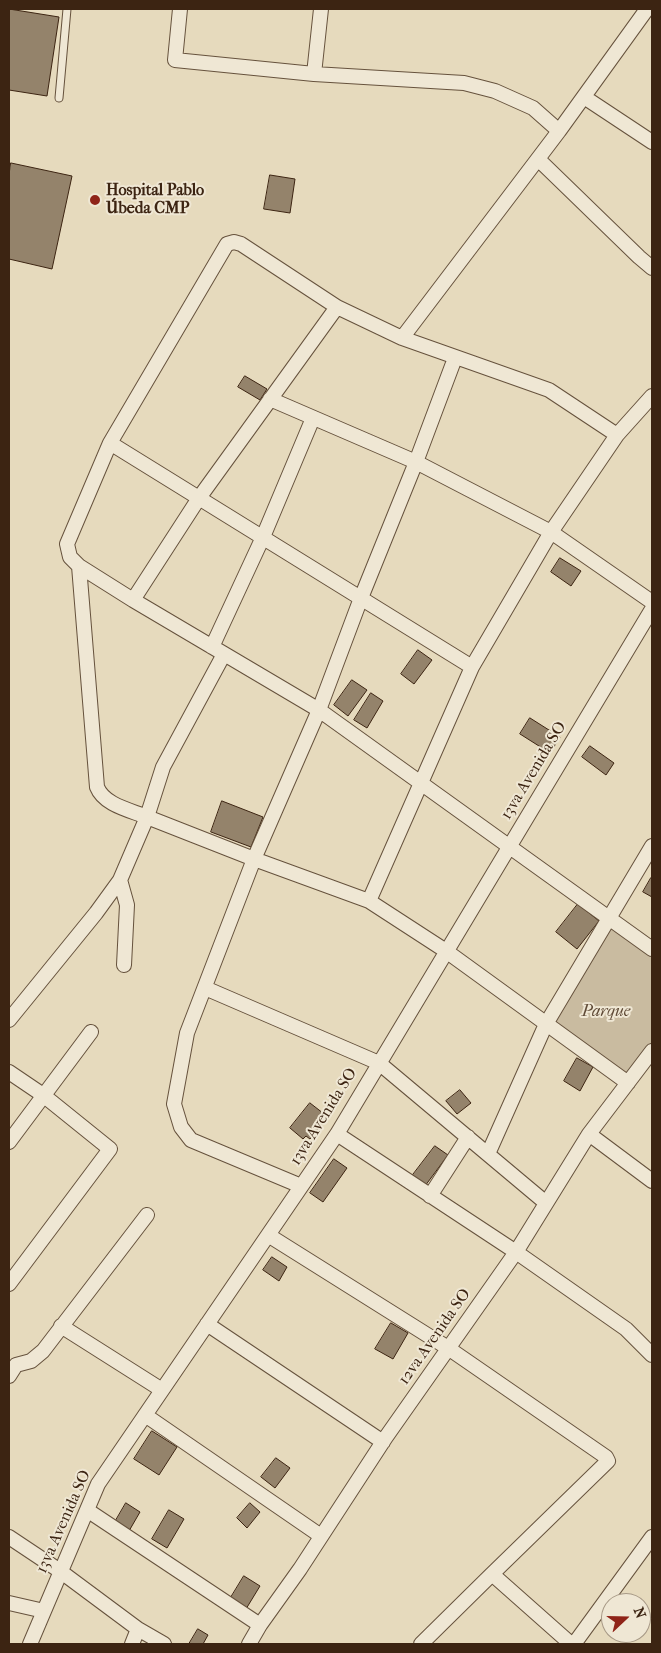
<!DOCTYPE html>
<meta charset="utf-8">
<style>
body{margin:0}
#map{position:relative;width:661px;height:1653px;overflow:hidden;background:#e6dabd;font-family:"IM FELL French Canon",serif}
canvas{display:block}
.frame{position:absolute;inset:0;border:10px solid #3c2412;pointer-events:none}
.north{position:absolute;left:601px;top:1593px;width:50px;height:50px;box-sizing:border-box;background:#efe7d4;border:1px solid #a79986;border-radius:50%;rotate:69deg;font-size:14px;font-weight:700;line-height:20px;text-align:center;color:#3c2412}
.north::after{content:'';display:block;margin:auto;width:18px;height:22px;background:#8f2418;clip-path:polygon(50% 0,100% 100%,50% 72%,0 100%)}
</style>
<div id="map">
<canvas width="661" height="1653"></canvas>
<div class="frame"></div>
<div class="north">N</div>
</div>
<script>
const g = document.querySelector('canvas').getContext('2d');
g.lineJoin = 'round';
function paint(path, color) { g.fillStyle = color; g.fill(path, 'evenodd'); }
function trace(path, color, width, dash) { g.strokeStyle = color; g.lineWidth = width; g.lineCap = dash ? 'butt' : 'round'; g.setLineDash(dash || []); g.stroke(path); }
function drawText(font, color, halo, rows, align = 'center') {
  g.font = font + ' "IM FELL French Canon",serif'; g.lineWidth = 4; g.setLineDash([]); g.textBaseline = 'middle'; g.strokeStyle = halo; g.fillStyle = color; for (const [text, x, y, turn = 0] of rows) {
    g.save(); g.translate(x, y); g.rotate((+turn || 0) * Math.PI / 180); g.textAlign = isNaN(turn) ? turn : align; if (halo) g.strokeText(text, 0, 0); g.fillText(text, 0, 0); g.restore();
  }
}
const green = new Path2D(`
 M610,918L652,949V1051L628,1083L546,1024Z`);
const building = new Path2D(`
 M9,9L59,17L47,96L9,90Z
 M11,163L72,176L52,269L9,259V175Z
 M270,175L295,179L290,213L264,209Z
 M245,376L267,389L260,400L238,387Z
 M560,558L581,571L571,586L551,572Z
 M418,650L432,660L414,684L401,674Z
 M352,680L367,690L348,716L334,705Z
 M371,693L383,701L367,728L354,720Z
 M530,718L560,737L550,753L520,734Z
 M590,746L614,763L606,775L582,757Z
 M222,801L263,817L251,847L211,832Z
 M651,878L652,879V897L643,892Z
 M578,904L599,921L577,949L556,932Z
 M577,1058L593,1067L580,1091L564,1081Z
 M460,1090L471,1103L457,1114L446,1101Z
 M310,1103L328,1117L310,1139L306,1136L303,1139L290,1128Z
 M435,1146L448,1155L425,1186L412,1176Z
 M334,1159L347,1168L323,1202L310,1193Z
 M272,1257L287,1267L279,1281L263,1270Z
 M391,1323L408,1333L393,1359L375,1349Z
 M152,1431L177,1447L159,1475L134,1459Z
 M276,1458L290,1468L275,1488L261,1477Z
 M126,1503L140,1512L129,1531L115,1522Z
 M250,1503L260,1512L247,1528L237,1518Z
 M169,1510L184,1519L167,1548L152,1539Z
 M244,1576L260,1586L246,1609L230,1599Z
 M198,1629L208,1635L203,1644H189Z`);
const service = new Path2D(`
 M59,98L67,9`);
const minor = new Path2D(`
 M180,9L175,60L314,74L321,9
 M314,74L464,83L495,91L533,108L559,131
 M584,97L652,142
 M538,159L639,257L652,268
 M402,338L559,131L647,9
 M270,399L416,462L551,532L652,602
 M617,435L549,390L402,338L337,307L241,244L234,242L227,244L110,443L67,544L70,557L79,566L133,600L319,710L652,949
 M110,443L472,667
 M133,600L199,498L337,307
 M212,647L263,537L313,418
 M224,654L163,767L147,817L254,859L369,901
 M120,880L127,905L124,965
 M205,988L379,1063L546,1203
 M9,1020L96,913L120,880L147,817C130,810 104,805 97,787L79,566
 M9,1072L43,1095L110,1149L9,1284
 M628,1083L446,951L369,901L472,667L551,532L617,435L652,396
 M337,1134L516,1252L626,1329L652,1355
 M589,1134L652,1181
 M9,1142L91,1032
 M488,1154L546,1024L652,846
 M301,1186L191,1140L181,1127L174,1104L187,1033L254,859L319,710L361,598L416,462L455,358
 M430,1196L468,1137
 M268,1235L448,1348L606,1457L608,1461L492,1574
 M207,1324L383,1442
 M61,1326L162,1390
 M9,1376L16,1365L31,1361L43,1351L147,1215
 M145,1415L321,1536
 M87,1510L260,1625
 M9,1537L60,1571L138,1629L164,1644
 M9,1603L44,1611
 M30,1644L98,1484L337,1134L652,609
 M132,1644L138,1629
 M249,1644L260,1625L300,1569L386,1437L516,1252L589,1134L652,1051
 M421,1644L492,1574L571,1644
 M574,1644L652,1537`);
const markers = [
 [95,200,6,"#8f2418"]
];
const poiNames = [
 ["Hospital Pablo",106,191],
 ["Úbeda CMP",106,209]
];
const streetNames = [
 ["13va Avenida SO",534,771,-59],
 ["13va Avenida SO",324,1117,-58],
 ["12va Avenida SO",435,1337,-55],
 ["13va Avenida SO",64,1522,-66]
];
const parkNames = [
 ["Parque",606,1012]
];
paint(green, '#c9bba0');
paint(building, '#94836b');
trace(building, '#3c2412', 1);
trace(service, '#66523d', 9);
trace(minor, '#66523d', 16);
trace(service, '#efe7d4', 7);
trace(minor, '#efe7d4', 14);
for (const [x, y, r, color] of markers) { const dot = new Path2D(); dot.arc(x, y, r, 0, 2 * Math.PI); g.fillStyle = color; g.fill(dot); trace(dot, '#efe7d4', 2); }
drawText('bold 16px', '#3c2412', '#efe7d4', poiNames, 'left');
drawText('16px', '#3c2412', '#efe7d4', streetNames);
drawText('italic 16px', '#5f4a36', '#efe7d4', parkNames);
</script>
